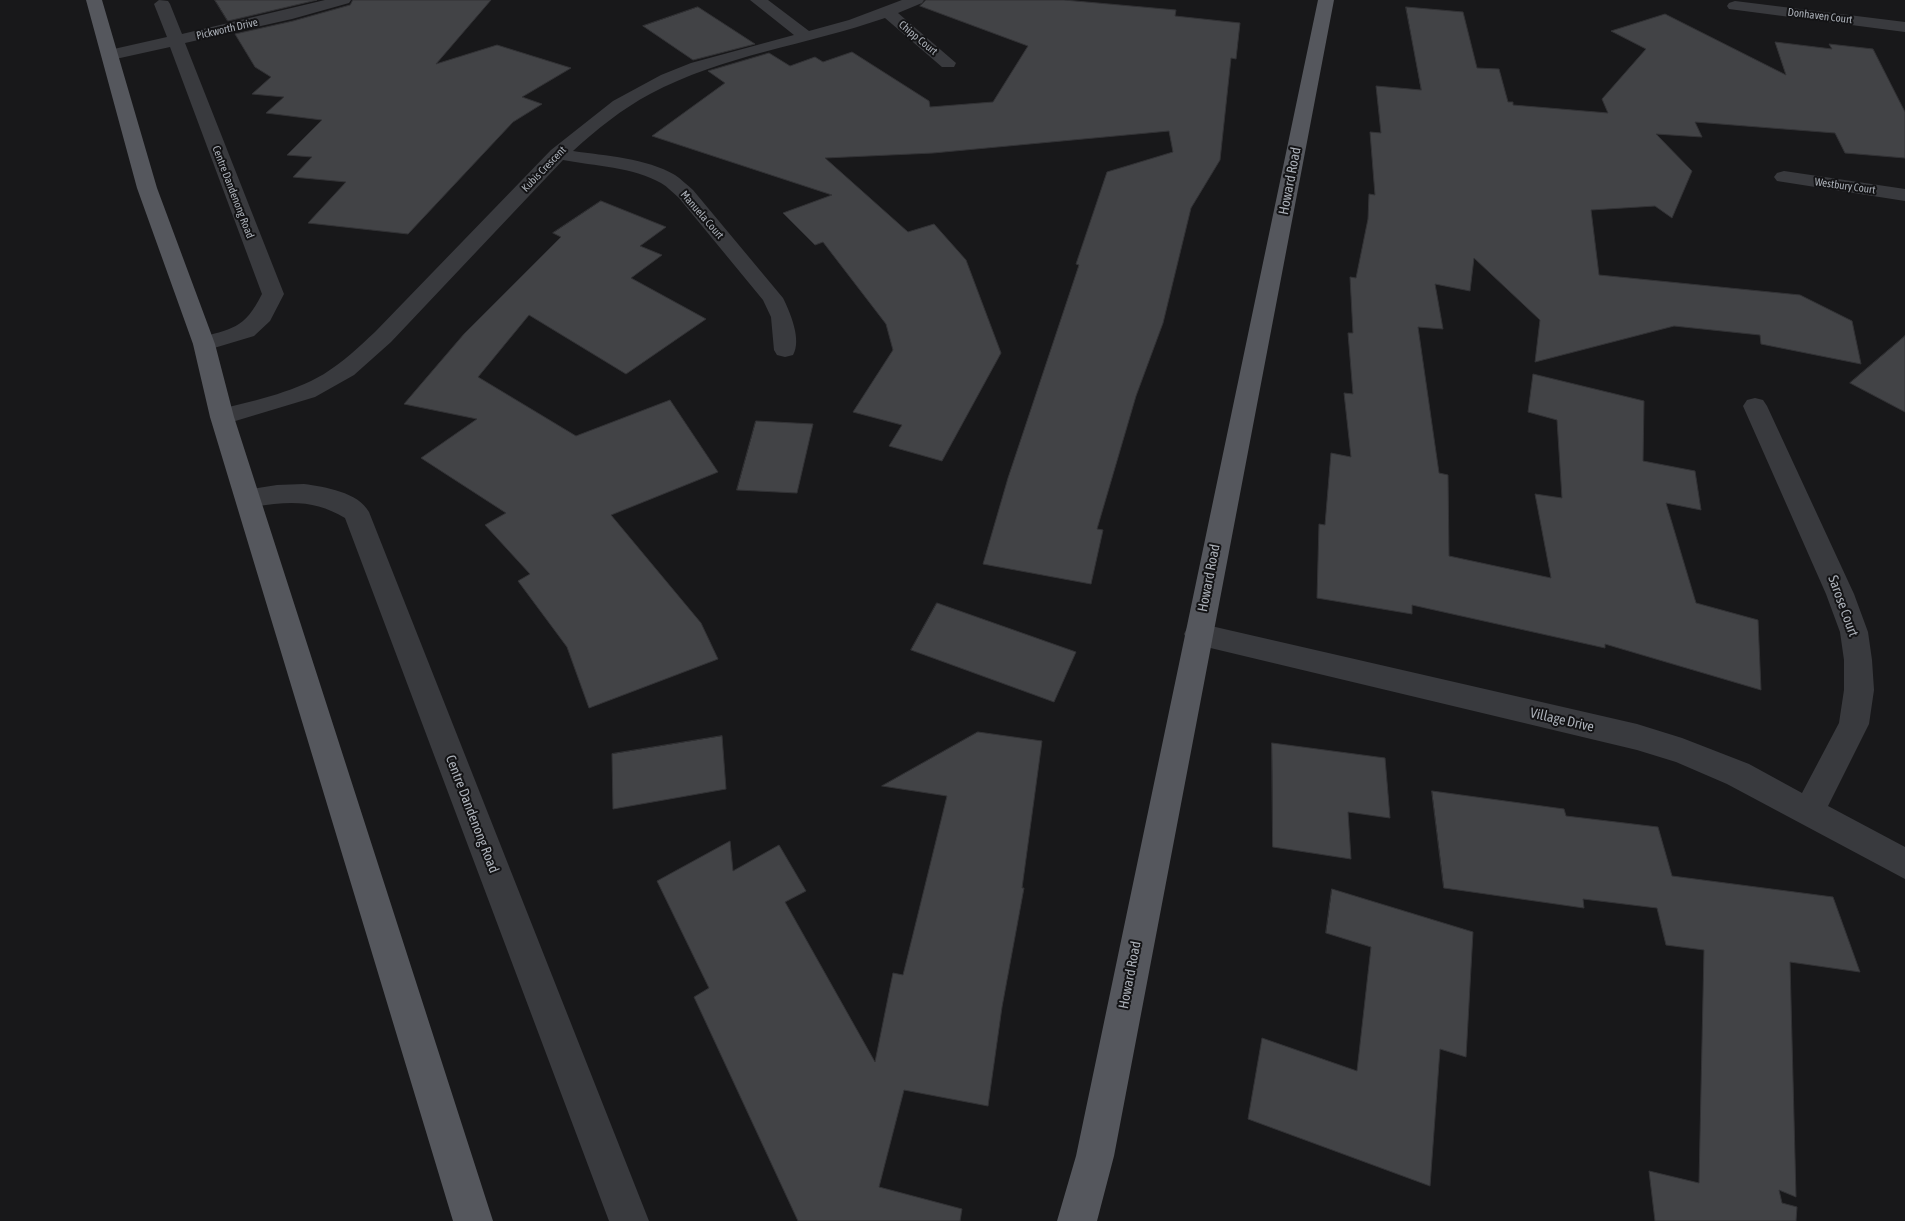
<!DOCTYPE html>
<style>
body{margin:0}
canvas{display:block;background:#18181a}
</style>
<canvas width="1905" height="1221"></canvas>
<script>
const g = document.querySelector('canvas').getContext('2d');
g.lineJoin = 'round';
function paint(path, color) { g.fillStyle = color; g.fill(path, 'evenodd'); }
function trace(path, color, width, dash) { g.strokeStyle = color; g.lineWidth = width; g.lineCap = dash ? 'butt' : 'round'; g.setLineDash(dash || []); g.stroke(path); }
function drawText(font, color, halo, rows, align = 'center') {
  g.font = font + ' "Asap Condensed",sans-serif'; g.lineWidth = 4; g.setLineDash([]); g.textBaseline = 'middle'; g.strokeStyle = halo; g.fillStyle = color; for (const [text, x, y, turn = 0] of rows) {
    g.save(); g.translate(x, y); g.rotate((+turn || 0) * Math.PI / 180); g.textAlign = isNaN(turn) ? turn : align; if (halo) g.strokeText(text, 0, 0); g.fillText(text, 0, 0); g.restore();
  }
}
const building = new Path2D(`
 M215,0H317L228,21Z
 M353,0H491L436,64L497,45L571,68L522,97L542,104L513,122L408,234L308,223L346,182L293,177L312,157L287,155L322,120L266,113L284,97L252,94L271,77L255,67L235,34L293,21L350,5Z
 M926,0H1064L1176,10L1175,16L1240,23L1236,59L1231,58L1220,160L1191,208L1163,323L1136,396L1097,529L1103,530L1091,584L983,564L1008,478L1079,265L1076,264L1107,172L1173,152L1169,131L933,153L825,158L908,232L934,224L966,260L1001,353L942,461L889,446L902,425L853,412L893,350L886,324L823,242L815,245L783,213L832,195L652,136L725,83L708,71L769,53L790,66L815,57L823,62L852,52L929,101L930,107L993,102L1028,46L920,6Z
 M698,7L755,44L693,60L643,26Z
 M1406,7L1463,12L1477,68L1499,69L1508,102H1513V105L1608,113L1602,99L1646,49L1611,31L1665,14L1786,75L1775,42L1832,49L1829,44L1873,49L1905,112V158L1845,153L1835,133L1695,122L1702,137L1656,134L1692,171L1672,218L1655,206L1591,210L1599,275L1800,295L1852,321L1861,364L1761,344L1760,335L1674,326L1535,362L1540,320L1474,258L1470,291L1435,284L1443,329L1418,327L1439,473L1448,475L1449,556L1551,578L1535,494L1562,498L1557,420L1528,412L1533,374L1644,401L1643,461L1695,471L1701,510L1666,503L1696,603L1758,620L1761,690L1605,644V648L1412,605V614L1317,598L1319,524L1325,525L1331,453L1351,457L1344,393L1353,394L1348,333H1353L1350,277L1356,278L1368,219L1369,194L1375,195L1370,132L1381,133L1376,86L1421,90Z
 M601,201L666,227L640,246L662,255L631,278L706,319L626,374L529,315L478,377L576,436L670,400L718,472L611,515L701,623L718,659L589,708L567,647L518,581L530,574L485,525L506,513L421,458L477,419L404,404L464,334L561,237L553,233Z
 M1905,336V412L1850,383Z
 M756,421L813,424L797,493L737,490Z
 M937,603L1076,652L1054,702L911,650Z
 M978,732L1042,741L1022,888H1024L1002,1007L988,1106L904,1090L879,1187L962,1209L960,1221H798L694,997L709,988L657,881L730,841L733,871L779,845L806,891L785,902L875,1062L893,973L903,975L947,796L882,786Z
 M722,736L726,789L613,809L612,754Z
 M1272,743L1385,758L1390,818L1348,812L1351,859L1273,847Z
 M1432,791L1564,809L1566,816L1658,827L1672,876L1833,897L1860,972L1790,962L1796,1197L1779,1190L1782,1203L1797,1207L1796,1221H1655L1649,1171L1699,1183L1704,950L1666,945L1657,908L1583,899L1584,908L1444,888Z
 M1332,889L1473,932L1466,1057L1440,1049L1430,1186L1248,1119L1262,1038L1357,1071L1371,947L1326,933Z`);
const minor = new Path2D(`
 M325,0H351L349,3L292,19L185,43L284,294L270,321L254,336L204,351L196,349L193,344L196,339C232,328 244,330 262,294L170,47L111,60L105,59L103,55L105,51L167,37L154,4L159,0L168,1L170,4L182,34Z
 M750,0H768L809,31L849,20L902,0H924L922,3L898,13L956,63L954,67H942L885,18C807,45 723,55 650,94C622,109 597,129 573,151C606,156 646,158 675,175C681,179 687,185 693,190L783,298C790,312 802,340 793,355L785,357L777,355L774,350L771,317L763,300L679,198C673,193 668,187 661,183C633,167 595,166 563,160L391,342L354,375L315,397L222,425L214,423L210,417L214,411C251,401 290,394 324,374C343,362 359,347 375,332L551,150L613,101L661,75L691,63L794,35Z
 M1735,1L1905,22V32L1729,9L1727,6L1729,3Z
 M1784,171L1905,189V201L1777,181L1774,177L1777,173Z
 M1755,398L1763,400L1767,406L1854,594L1868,632L1872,660L1874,690L1869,724L1828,806L1905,847V879L1727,784L1676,762L1637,750L1198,645L1188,642L1184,634L1188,626L1198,623L1637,724L1682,738L1749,764L1802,793L1839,723L1844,690V660L1840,632L1826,594L1743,406L1747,400Z
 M304,484C325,487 358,492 369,512L649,1221H609L345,518C322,504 301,501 274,504C262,505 251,508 239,505L235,498L239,491L277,485Z`);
const major = new Path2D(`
 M86,0H102L157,188L215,344L234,417L493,1221H453L210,417L193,344L137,188Z
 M1318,0H1334L1114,1156L1097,1221H1057L1076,1156Z`);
const farStreetnames = [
 ["Donhaven Court",1820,16,7],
 ["Pickworth Drive",227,29,-13],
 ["Chipp Court",918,38,40],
 ["Kubis Crescent",544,169,-46],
 ["Westbury Court",1845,186,8],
 ["Centre Dandenong Road",233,192,69],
 ["Manuela Court",702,215,49]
];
const streetNames = [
 ["Howard Road",1290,181,-79],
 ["Howard Road",1209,578,-79],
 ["Sarose Court",1843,606,70],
 ["Village Drive",1562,720,13],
 ["Centre Dandenong Road",472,814,69],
 ["Howard Road",1130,975,-79]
];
paint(building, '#424346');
trace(building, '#323235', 1);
paint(minor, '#393a3e');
paint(major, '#55575d');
drawText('11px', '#abb0b8', '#131315', farStreetnames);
drawText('14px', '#abb0b8', '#131315', streetNames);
</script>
